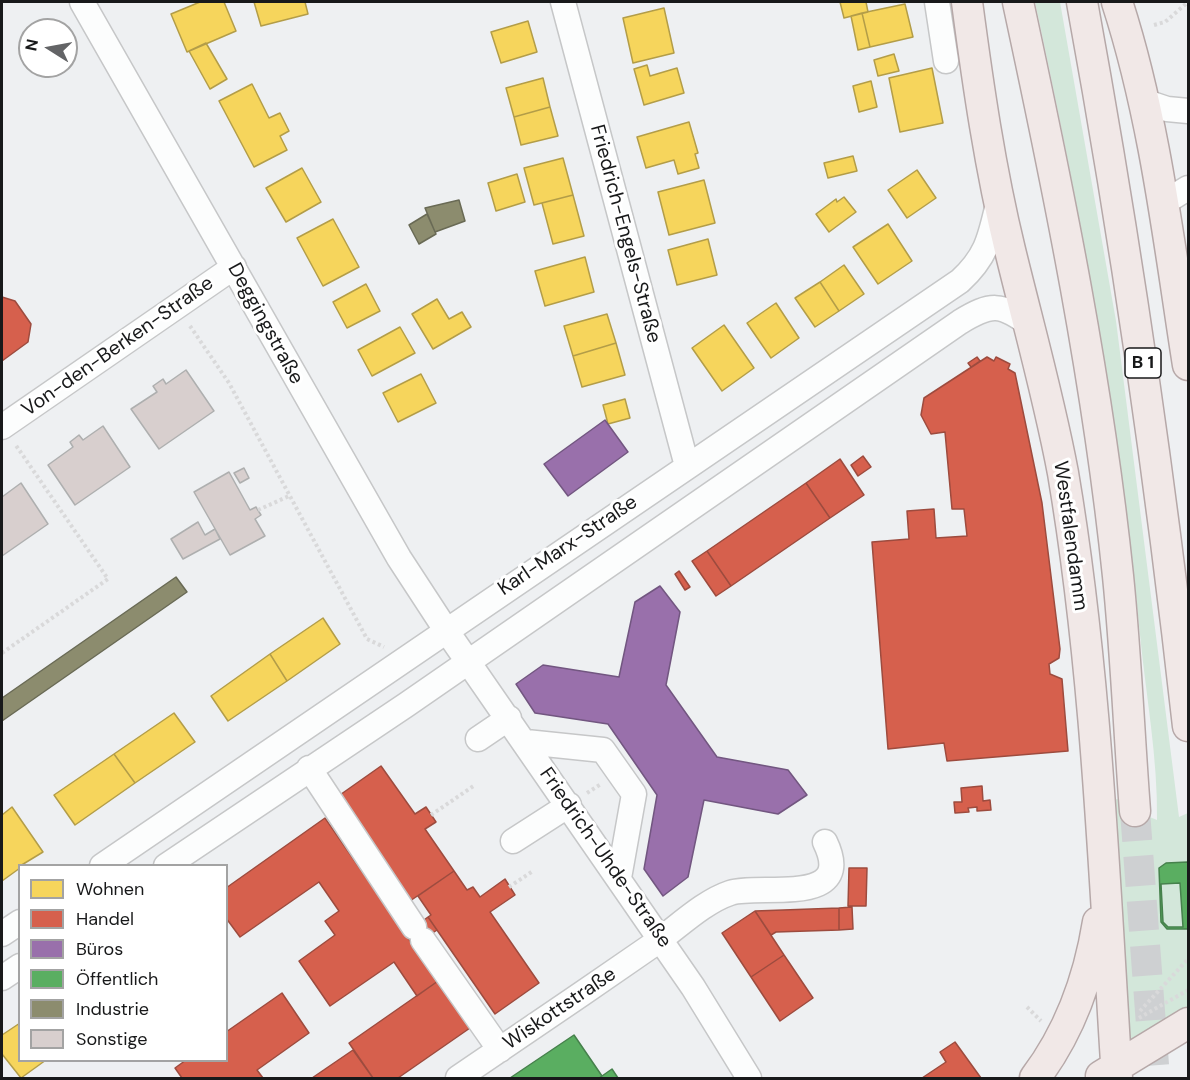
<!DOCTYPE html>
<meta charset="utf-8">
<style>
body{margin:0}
#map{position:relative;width:1190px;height:1080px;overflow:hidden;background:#eef0f2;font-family:"DM Sans",sans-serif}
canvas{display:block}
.frame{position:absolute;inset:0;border:3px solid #18191a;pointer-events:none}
.legend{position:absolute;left:18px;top:864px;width:210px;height:198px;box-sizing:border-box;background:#fff;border:2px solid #a3a3a3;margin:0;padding:8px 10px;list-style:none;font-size:18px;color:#18191a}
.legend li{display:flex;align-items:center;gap:12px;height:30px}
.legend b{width:30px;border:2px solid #a3a3a3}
.north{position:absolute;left:18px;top:18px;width:60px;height:60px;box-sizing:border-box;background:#fff;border:2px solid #a3a3a3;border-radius:50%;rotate:281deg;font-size:16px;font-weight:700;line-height:24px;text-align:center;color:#18191a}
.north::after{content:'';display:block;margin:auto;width:21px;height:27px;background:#636466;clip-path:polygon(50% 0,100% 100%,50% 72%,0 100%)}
</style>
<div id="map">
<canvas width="1190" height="1080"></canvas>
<div class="frame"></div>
<ul class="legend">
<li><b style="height:16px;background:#f6d55c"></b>Wohnen</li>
<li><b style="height:16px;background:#d6604d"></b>Handel</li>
<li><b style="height:16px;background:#9970ab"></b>Büros</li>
<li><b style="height:16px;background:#5aae61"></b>Öffentlich</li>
<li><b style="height:16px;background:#8c8c6e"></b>Industrie</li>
<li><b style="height:16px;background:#d8cfce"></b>Sonstige</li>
</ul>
<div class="north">N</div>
</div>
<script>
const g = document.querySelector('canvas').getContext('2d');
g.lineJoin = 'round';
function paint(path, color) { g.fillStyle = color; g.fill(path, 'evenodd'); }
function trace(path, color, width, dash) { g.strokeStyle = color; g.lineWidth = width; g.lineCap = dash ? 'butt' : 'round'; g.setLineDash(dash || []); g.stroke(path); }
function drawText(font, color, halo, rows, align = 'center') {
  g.font = font + ' "DM Sans",sans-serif'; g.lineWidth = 6; g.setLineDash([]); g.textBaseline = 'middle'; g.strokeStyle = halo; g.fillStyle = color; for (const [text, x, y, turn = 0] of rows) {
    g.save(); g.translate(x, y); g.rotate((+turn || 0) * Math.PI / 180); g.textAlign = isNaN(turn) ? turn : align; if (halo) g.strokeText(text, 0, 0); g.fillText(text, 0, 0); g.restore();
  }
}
const green = new Path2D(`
 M1035,2H1060L1116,321L1179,817L1188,813V1006L1125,1044L1112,800L1118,799L1135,811L1157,820C1158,759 1146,696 1140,635C1120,422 1080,211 1035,2Z`);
const homes = new Path2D(`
 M200,2H224L236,31L187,52L171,14Z
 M254,2H305L308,14L261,26Z
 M840,2H866L868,12L844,18Z
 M905,4L913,37L870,47L862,13Z
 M664,8L674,53L633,63L623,18Z
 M862,13L870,47L858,50L851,16Z
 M528,21L537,52L501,63L491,32Z
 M206,43L227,79L210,89L189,51Z
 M894,54L899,71L878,76L874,60Z
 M647,65L650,76L677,68L684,93L644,105L634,69Z
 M932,68L943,123L900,132L889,78Z
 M543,78L550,107L514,117L506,88Z
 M871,81L877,107L859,112L853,86Z
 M252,84L269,118L280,113L289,131L280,136L287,150L254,167L219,101Z
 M550,107L558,136L521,145L514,117Z
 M689,122L698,153L695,154L699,168L678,174L674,160L646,168L637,137Z
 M853,156L857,171L828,178L824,163Z
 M563,158L573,195L534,205L524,168Z
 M302,168L321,202L286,222L266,188Z
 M917,170L936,198L907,218L888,190Z
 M517,174L525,202L496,211L488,183Z
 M704,180L715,223L669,235L658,192Z
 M573,195L584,236L553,244L542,203Z
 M844,197L856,212L829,232L816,214L836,199L837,202Z
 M333,219L359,267L323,286L297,238Z
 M888,224L912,261L878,284L853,247Z
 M708,239L717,275L677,285L668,250Z
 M585,257L594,292L545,306L535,271Z
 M844,265L864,294L839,311L820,282Z
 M820,282L839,311L815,327L795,298Z
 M366,284L380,311L347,328L333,302Z
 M437,299L449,319L462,312L471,327L433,349L412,314Z
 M776,303L799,338L771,358L747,323Z
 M607,314L616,343L573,356L564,326Z
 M724,325L754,368L722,391L692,348Z
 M400,327L415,353L372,376L358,350Z
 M616,343L625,375L582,387L573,356Z
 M421,374L436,403L398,422L383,393Z
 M625,399L630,418L608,424L603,405Z
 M323,618L340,644L287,681L270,654Z
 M270,654L287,681L228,721L211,696Z
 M174,713L195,742L135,783L114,754Z
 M114,754L135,783L75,825L54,795Z
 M12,807L43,852L20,866V868L2,881V815Z
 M20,1023V1060H46L21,1078L2,1054V1035Z`);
const shops = new Path2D(`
 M2,297L15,301L31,324L28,342L2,361Z
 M977,357L980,361L971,367L968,363Z
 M987,357L994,361L996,357L1010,364L1008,369L1015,373L1042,503L1060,649L1059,658L1049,664L1050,674L1062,679L1068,751L947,761L944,743L888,749L872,542L909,539L907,511L934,509L936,538L967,536L964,509H952L945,432L931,434L921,415L924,398Z
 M863,456L871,467L858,476L851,465Z
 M840,459L864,495L830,518L806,483Z
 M806,483L830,518L731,586L707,551Z
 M707,551L731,586L716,596L692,561Z
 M679,571L690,587L685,590L675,574Z
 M381,766L415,814L426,807L436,822L425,829L454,871L410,901L337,797Z
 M982,786L983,801L990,800L991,810L977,811V807L968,808L969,812L955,813L954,802H962L961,788Z
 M325,818L438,981L417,996L394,962L330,1006L299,961L335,935L325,921L339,911L319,882L240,937L226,918V888Z
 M849,868H867L866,906H848Z
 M454,871L467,890L473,887L480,897L505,879L515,895L490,912L539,983L495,1014L428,917L431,915L418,896Z
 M852,907L853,929L839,930V908Z
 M839,908V930L776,932L771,935L755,911Z
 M755,911L784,955L751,977L722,933Z
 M428,917L437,930L414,946L405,934Z
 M784,955L813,998L780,1021L751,977Z
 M438,981L470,1028L398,1078H373L349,1043Z
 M282,993L309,1033L257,1070L263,1078H182L175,1068L186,1060H226V1032Z
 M955,1042L981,1078H922L946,1062L940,1052Z
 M353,1050L373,1078H312Z`);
const offices = new Path2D(`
 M605,420L628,452L568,496L544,464Z
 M660,586L680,612L666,685L717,757L788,770L807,795L778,814L704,800L688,877L663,896L644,869L657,795L608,724L535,713L516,684L543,665L619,677L635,602Z`);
const public = new Path2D(`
 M1188,862V929H1167L1161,922L1159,868L1166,863ZM1180,883L1183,927H1168L1163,922L1161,884Z
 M574,1035L602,1076L599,1078H510Z
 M612,1069L618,1078H599L602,1076Z`);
const industry = new Path2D(`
 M459,200L465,221L435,232L425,208Z
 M427,214L436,234L419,244L409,225Z
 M176,577L187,592L2,721V698Z`);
const building = new Path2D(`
 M186,370L214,411L159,449L131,409L157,392L153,386L163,379L166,384Z
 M103,426L130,467L75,505L48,465L73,447L70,442L79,435L83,440Z
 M244,468L249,478L240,483L234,473Z
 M229,472L250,510L256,507L261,515L255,519L265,536L230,555L194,492Z
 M21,483L48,524L2,556V497Z
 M198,522L205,535L215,529L220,539L183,559L171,539Z`);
const majorTunnel = new Path2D(`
 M1135,811L1155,1078`);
const path = new Path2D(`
 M1154,25L1165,22L1188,2
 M190,326L229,383L367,639L384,647
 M258,510L289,496
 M2,653L108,579L15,444
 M587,793L601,784
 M431,815L475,785
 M509,887L533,871
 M1027,1007L1041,1021
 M1140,1011L1188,959
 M1139,1018L1188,990`);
const minor = new Path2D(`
 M82,2L399,558L446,630L693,987L749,1078
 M563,2L687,466
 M937,2L946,61
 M1143,101L1167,109L1188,111
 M1162,204L1188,188
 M2,427L234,267
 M478,739L509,718
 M526,742L603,750L634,794L619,878
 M309,768L414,927
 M513,841L569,805
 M102,866L960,281C987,256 990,238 998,204
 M166,866L406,705L960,322C991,303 1001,303 1030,325
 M2,934L20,922
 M423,940L500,1050
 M2,978L20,966
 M458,1078C523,1034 589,989 654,944C677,928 703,902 730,893C759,883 857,908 825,842`);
const major = new Path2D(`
 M967,2C978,85 990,168 1010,250C1028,324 1049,398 1063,473C1097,673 1104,877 1117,1078
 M1018,2C1059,192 1098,383 1118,576C1126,654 1129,733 1135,811
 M1082,2C1126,242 1161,483 1188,726
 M1117,2C1155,119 1169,244 1188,365
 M1101,1076L1188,1023
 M1035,1078C1069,1033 1089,978 1098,922`);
const shields = [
 [1143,363,36]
];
const shieldNames = [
 ["B 1",1143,363]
];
const streetNames = [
 ["Friedrich-Engels-Straße",625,234,75],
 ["Deggingstraße",265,324,61],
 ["Von-den-Berken-Straße",118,347,-35],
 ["Westfalendamm",1070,536,82],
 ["Karl-Marx-Straße",568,546,-34],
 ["Friedrich-Uhde-Straße",605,858,55],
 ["Wiskottstraße",560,1009,-34]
];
paint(green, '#d3e7da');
paint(homes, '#f6d55c');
trace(homes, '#b39d48', 1.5);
paint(shops, '#d6604d');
trace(shops, '#9d4b3e', 1.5);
paint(offices, '#9970ab');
trace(offices, '#725680', 1.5);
paint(public, '#5aae61');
trace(public, '#46814c', 1.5);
paint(industry, '#8c8c6e');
trace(industry, '#696a55', 1.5);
paint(building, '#d8cfce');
trace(building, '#aeafaf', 1.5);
trace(majorTunnel, '#ced0d2', 30, [30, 15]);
trace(minor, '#c6c7c8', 27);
trace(major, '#b6a8a8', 33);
trace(path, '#d9d9da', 4, [3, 3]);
trace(minor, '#fcfdfd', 24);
trace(major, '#f1e8e7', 30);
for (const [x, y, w] of shields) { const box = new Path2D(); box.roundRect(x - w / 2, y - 15, w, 30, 4.5); g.fillStyle = '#fff'; g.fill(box); trace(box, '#18191a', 1.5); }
drawText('bold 18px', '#18191a', null, shieldNames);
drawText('20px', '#18191a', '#fff', streetNames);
</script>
